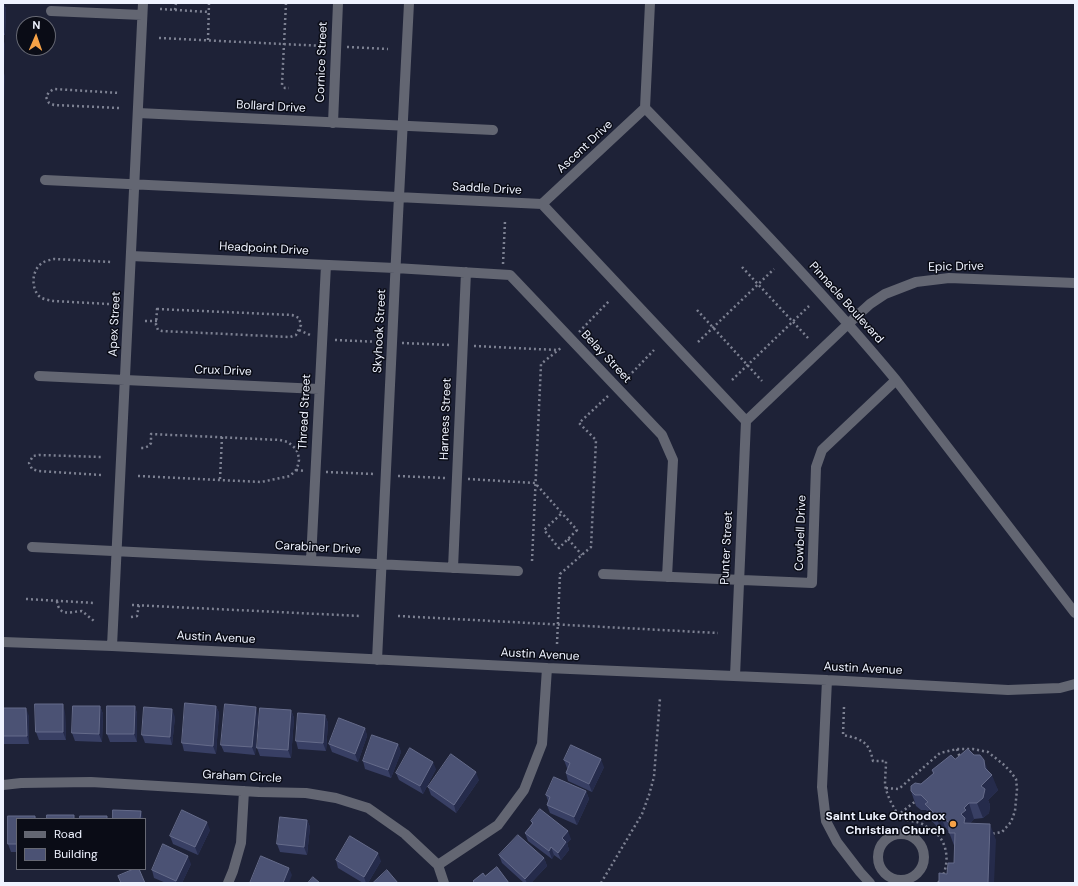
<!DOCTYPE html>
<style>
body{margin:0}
#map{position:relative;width:1078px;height:886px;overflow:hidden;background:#1e2237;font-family:"DM Sans",sans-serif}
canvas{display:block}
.frame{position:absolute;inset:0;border:4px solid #eff3ff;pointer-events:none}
.legend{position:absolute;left:16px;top:818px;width:130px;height:52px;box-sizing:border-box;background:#0a0c16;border:1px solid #666873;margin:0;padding:5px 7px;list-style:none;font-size:12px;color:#eff3ff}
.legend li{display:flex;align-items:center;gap:8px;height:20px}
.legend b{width:20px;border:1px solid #666873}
.north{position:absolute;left:16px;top:16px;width:40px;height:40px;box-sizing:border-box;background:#0a0c16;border:1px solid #666873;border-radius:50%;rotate:2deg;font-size:11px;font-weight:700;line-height:16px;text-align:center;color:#eff3ff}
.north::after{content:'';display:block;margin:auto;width:14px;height:18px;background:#f6a247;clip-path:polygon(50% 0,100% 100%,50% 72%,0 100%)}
</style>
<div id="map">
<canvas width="1078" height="886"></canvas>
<div class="frame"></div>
<ul class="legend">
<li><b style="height:5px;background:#636672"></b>Road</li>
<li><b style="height:11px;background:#4b5274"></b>Building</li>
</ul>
<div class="north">N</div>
</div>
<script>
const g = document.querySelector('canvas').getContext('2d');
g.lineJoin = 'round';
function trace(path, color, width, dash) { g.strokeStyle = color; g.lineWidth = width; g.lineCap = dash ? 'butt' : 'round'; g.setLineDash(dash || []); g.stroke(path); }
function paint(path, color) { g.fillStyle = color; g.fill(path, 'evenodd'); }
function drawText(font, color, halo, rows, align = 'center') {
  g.font = font + ' "DM Sans",sans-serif'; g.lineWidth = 3; g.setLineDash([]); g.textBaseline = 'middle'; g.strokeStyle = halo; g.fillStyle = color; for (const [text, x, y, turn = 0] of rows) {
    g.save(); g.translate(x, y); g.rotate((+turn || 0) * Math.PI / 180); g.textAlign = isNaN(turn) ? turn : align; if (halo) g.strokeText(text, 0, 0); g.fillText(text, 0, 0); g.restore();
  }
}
const path = new Path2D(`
 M286,3L282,85L285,88H289
 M160,9L209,12
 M175,10L176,3
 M159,38L324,46
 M208,40L209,3
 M347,47L388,49
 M119,108L54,105L49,103L46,97L49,92L54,89L120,93
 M503,264L505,221
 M742,267L808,338
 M109,304L53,301C48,300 41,299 38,295C31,286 32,270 42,263C45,261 50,260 54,259L111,262
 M157,309L292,315L299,318L301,325L296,335L290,337L162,331L158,330L156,325Z
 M697,310L762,381
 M145,321H157
 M299,330L310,335
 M579,332L609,301
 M335,340L381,342
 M698,342L774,269
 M402,343L451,345
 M474,346L557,350
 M625,380L654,350
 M732,380L809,306
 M296,470L305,471
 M326,472L375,474
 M101,475L38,471L32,469L29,463L33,456L39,455L102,457
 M138,476L261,482L290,476L296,470L298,465L299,460L298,453L295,448L288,442L280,440L151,434V443L149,446L144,448H139
 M398,476L445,478
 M220,479L222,437
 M468,479L535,483L577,530L559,548L544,530L562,513
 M568,539L582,555
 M532,561L541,364L562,347
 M26,599L95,603
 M57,601C59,617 70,612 82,611L94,621
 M132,605L361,616
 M398,616L718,633
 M131,617L137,616L139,605
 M557,644L560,574L591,547L596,440L579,423L608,396
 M844,707L843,735C861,739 869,741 873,761H886C886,769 885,777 885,785C887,796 893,806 898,815L917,800
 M957,749L960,758
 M886,788L898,789L901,787L940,753L957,749H973L988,752L1003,764L1010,771L1016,779L1017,789L1015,811L1011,822L1002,832L991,834
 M898,815C901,816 904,819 907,820C913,822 918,821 924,825C928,828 933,831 937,834C950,847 949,870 938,883
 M601,883L642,814L649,795L654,777L660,698`);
const minor = new Path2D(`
 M650,3L645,108C731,197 817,285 896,380L1075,613
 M51,11L142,15
 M138,113L493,130
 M333,123L338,3
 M45,180L542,204L746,421
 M542,204L645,108
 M131,256L395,268L510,275L662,435L673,460L667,577
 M39,376L319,389
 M746,421L848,324L870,304L885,294L916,282L949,278L1075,283
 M32,547L518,571
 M311,560L326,265
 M453,568L466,272
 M603,574L812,583L816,467L822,450L896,380
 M3,642L112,646L547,668L827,680L1008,690L1060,688L1075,684
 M112,646L143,3
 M377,660L398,216L409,3
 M735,676L746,421
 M827,680L822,787L826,821L837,842L860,872L870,883
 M3,785L21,783L91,782L259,792L306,793L336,798L368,808L405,834L438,865L444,883
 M878 857a23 23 0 1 1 46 0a23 23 0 1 1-46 0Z
 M438,865L498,825L524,790L542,744L547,668
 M228,883L233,871L241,843L244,791`);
const wall = new Path2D(`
 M3,3H7V4H4L6,9L5,35H3Z
 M100,706L103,714L102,742L75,741L72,733Z
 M135,706L137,714V742H110L107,734Z
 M216,706L219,713L216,754L184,751L182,743Z
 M3,708L29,716V744H3Z
 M291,710L294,718L291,758L260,756L257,748Z
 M65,712L66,740H39L36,732Z
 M258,715L255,755L224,752L221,745Z
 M325,715L328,723L326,751L298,749L296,741Z
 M175,717L172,745L145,743L142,735Z
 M365,728L367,736L358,762L332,752L329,744Z
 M398,744L401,752L391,778L365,769L363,761Z
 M974,755L988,771L998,790L988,800L990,805L989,813L983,818L974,819L971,822V824L996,840L947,874L954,863L955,848L949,832L945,827L941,831L931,820L928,812L926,810H921L916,806L911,791L921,784L933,774L932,770L955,759Z
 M564,760L604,767L592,792L568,781L566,773L568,768H567Z
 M436,769L423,794L399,780L396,773Z
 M479,780L456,813L431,795L428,787Z
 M586,791L589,799L577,825L550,813L547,805L548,801L546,795Z
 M8,816H35L36,819H17V852H11L8,844Z
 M307,820L310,827L307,855L280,852L277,844Z
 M531,821L571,839L567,843L569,850L561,860L554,855L552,859L528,841L525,833L532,824Z
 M210,830L198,855L173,844L170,836Z
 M499,855L544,858L547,866L531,883H524L502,863Z
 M336,860L381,861L368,883H363L338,868Z
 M191,864L182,883H166L154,878L152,870Z`);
const shadedWall = new Path2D(`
 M3,3H4L6,9L5,35L3,29Z
 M3,39L5,44L4,71L3,68Z
 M3,70L5,76L4,103L3,99Z
 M63,704L65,712L66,740L63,732Z
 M100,706L103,714L102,742L99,734Z
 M135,706L137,714V742L134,734Z
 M216,706L219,713L216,754L213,746Z
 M256,707L258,715L255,755L252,747Z
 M26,708L29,716V744L27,736Z
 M172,709L175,717L172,745L170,737Z
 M291,710L294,718L291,758L288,750Z
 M325,715L328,723L326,751L323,743Z
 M365,728L367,736L358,762L355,754Z
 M398,744L401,752L391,778L388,770Z
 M601,759L604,767L592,792L589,784Z
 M984,760L990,776L992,775L998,790L988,800L990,805L989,813L983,818L977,803L985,768Z
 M433,762L436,769L423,794L420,786Z
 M476,772L479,780L456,813L454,805Z
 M586,791L589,799L577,825L574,817Z
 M969,803L974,819L971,822L972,825L970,839L961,814L964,808Z
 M141,811L143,818V819H140Z
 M939,812L945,827L941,831L936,815Z
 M307,820L310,827L307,855L304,847Z
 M207,822L210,830L198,855L195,847Z
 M990,824L996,840L994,883H988Z
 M568,831L571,839L567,843L569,850L561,860L558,853L562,838Z
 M551,847L554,855L552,859L549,851Z
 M378,853L381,861L368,883H366L364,877Z
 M188,856L191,864L182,883H177L176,881Z
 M544,858L547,866L531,883H527L525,879Z
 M289,868L292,875L289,883H283Z`);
const building = new Path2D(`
 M185,703L216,706L213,746L182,743Z
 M35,704H63V732H36Z
 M225,704L256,707L252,747L221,745Z
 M73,706H100L99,734L72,733Z
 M107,706H135L134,734H107Z
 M144,707L172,709L170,737L142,735Z
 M3,708H26L27,736H3Z
 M260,708L291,710L288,750L257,748Z
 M298,713L325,715L323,743L296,741Z
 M339,718L365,728L355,754L329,744Z
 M372,735L398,744L388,770L363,761Z
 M571,745L601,759L589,784L566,773L570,763L564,760Z
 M410,748L433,762L420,786L396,773Z
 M968,749L974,755H980L984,760L985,768L992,775L981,786L985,789L983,798L977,803H969L964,808L966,810L961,814L965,818L964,823L990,824L988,883H939V873L947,874L948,863H954L955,833H949V823L939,812L936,815L925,804L928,802L921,795H915L911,791V786L915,783L921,784L934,773L932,770L951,755L955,759Z
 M451,754L476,772L454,805L428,787Z
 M554,777L586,791L574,817L547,805L550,797L546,795Z
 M540,809L568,831L562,838L566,842L558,853L551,847L549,851L525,833L533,823L531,821Z
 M113,810L141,811L140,819H113Z
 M182,810L207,822L195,847L170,836Z
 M47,815H74V819H47Z
 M8,816H35V819H17V844H8Z
 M80,816H107V819H80Z
 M280,817L307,820L304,847L277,844Z
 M518,835L544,858L525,879L499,855Z
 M350,836L378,853L364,877L336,860Z
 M163,844L188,856L176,881L152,870Z
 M261,856L289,868L283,883H250Z
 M497,867L509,883H475L473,881L483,873L485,876Z
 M134,869H139L145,883H121L118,876Z
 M387,870L398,883H373Z
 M313,877L320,883H308Z`);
const markers = [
 [953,824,4,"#f6a247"]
];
const streetNames = [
 ["Cornice Street",322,62,-88],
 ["Bollard Drive",271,107,3],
 ["Ascent Drive",585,147,-43],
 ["Saddle Drive",487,189,3],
 ["Headpoint Drive",264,249,3],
 ["Epic Drive",956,267,-1],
 ["Pinnacle Boulevard",846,303,48],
 ["Apex Street",115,324,-87],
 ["Skyhook Street",380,331,-87],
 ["Belay Street",606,357,47],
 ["Crux Drive",223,371,2],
 ["Thread Street",305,412,-87],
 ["Harness Street",446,419,-88],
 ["Cowbell Drive",801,533,-88],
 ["Carabiner Drive",318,548,3],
 ["Punter Street",727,548,-87],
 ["Austin Avenue",216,638,3],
 ["Austin Avenue",540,655,3],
 ["Austin Avenue",863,669,3],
 ["Graham Circle",242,777,3]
];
const poiNames = [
 ["Saint Luke Orthodox",945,817],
 ["Christian Church",945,831]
];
trace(path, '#7d8192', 2.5, [2, 3]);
trace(minor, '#636672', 10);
paint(wall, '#383f64');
paint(shadedWall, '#252b4b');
paint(building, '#4b5274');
trace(building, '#656b8a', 1);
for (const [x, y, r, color] of markers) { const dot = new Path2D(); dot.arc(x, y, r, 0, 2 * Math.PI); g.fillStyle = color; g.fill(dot); trace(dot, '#0a0c16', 1.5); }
drawText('12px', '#eff3ff', '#0a0c16', streetNames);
drawText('bold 12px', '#eff3ff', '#0a0c16', poiNames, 'right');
</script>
